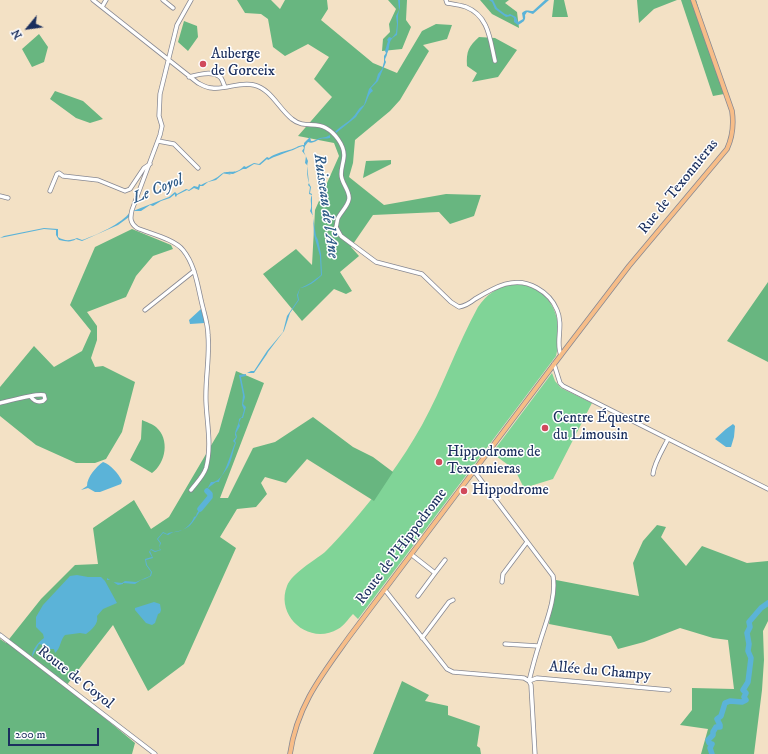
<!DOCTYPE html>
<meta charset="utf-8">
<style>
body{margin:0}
#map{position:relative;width:768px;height:754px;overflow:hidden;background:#f3e1c5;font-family:"IM FELL DW Pica",serif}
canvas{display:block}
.north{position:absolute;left:8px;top:8px;width:40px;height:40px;-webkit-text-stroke:3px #fff;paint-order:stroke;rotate:241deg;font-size:11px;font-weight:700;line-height:16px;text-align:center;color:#1b2f5e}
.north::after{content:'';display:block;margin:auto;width:14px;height:18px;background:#1b2f5e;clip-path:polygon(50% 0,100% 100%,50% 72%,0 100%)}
.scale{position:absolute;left:8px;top:728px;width:91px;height:18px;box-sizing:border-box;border:2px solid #1b2f5e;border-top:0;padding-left:5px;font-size:12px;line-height:14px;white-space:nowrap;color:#1b2f5e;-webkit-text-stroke:3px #fff;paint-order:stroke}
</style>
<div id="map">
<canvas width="768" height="754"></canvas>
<div class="north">N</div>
<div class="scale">200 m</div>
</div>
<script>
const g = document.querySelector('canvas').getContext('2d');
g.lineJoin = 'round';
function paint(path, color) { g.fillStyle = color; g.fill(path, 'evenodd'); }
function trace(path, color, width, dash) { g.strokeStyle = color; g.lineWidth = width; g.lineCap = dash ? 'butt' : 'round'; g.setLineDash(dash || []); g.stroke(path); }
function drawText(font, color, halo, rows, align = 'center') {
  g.font = font + ' "IM FELL DW Pica",serif'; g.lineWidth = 3; g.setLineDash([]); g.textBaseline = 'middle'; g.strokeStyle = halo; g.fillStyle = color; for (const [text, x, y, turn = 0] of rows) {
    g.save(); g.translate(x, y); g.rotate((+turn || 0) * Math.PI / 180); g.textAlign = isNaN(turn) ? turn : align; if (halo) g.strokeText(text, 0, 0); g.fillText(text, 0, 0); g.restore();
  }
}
const green = new Path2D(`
 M512,284C553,283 565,322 556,356L358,619L353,614C348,619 344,626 338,629C309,646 275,616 287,586C292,573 314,561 325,552C334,543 342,534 350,525C377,494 402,461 422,425C443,387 457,345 478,307C487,294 496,288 512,284Z
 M552,373L555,381L561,388L592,403L553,479L524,488L515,470L492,453Z`);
const forest = new Path2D(`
 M237,0H271L280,9L285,0H327L328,9L321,20L373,63L397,73L422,31L436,24L452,25L447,39L423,45L429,51L400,100L390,111L355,140L353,163L349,177L384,205L446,194L481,195L474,216L450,224L439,212L373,215L351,247L359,256L340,272L352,291L346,294L334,289L302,321L263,274L296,249L312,265L315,210L339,156L334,143L298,136L332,97L314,79L329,57L308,44L285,56L273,47L268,19L261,14L245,13Z
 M388,0H407L406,20L411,27L402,49L382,51L383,39L390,32L389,24L396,9Z
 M480,0H509L505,3L517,12L519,28L492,14Z
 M554,0H564L568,17H552Z
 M637,0H677L654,9L639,23Z
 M681,0H696L724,94L713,96Z
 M184,21L197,26L198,37L188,51L178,42Z
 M39,34L48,47L44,62L32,67L22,49Z
 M479,37L495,38L517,50L498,77L472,82L477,73L467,66C466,51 469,46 479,37Z
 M55,91L83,101L103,119L90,123L76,118L50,99Z
 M391,160V164L363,178L366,161Z
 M132,229L171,245L173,249L153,256L136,276L126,297L87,312L97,326V340L91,358L95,367L103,366L135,382L122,432L106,459L95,463H76L36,445L0,416V387L34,346L54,367L82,351L91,331L70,305L95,247Z
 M768,282V362L727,341Z
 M236,371L264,383L220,498H228L253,448L275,442L313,417L353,447L373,457L393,472L374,501L307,459L286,483L265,477L261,483L267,494L256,507L237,509L220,537L236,548L184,664L148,691L113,625L66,686L135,743L132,754H0V639L6,643L41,599L75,565L98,564L93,528L134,500L151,529L169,517L219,432Z
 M142,420C146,422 153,424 156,427C170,439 166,463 152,473L130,460L141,439Z
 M657,525L666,527L661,537L686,566L702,546L747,563L768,561V621L763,631L764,660L762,690L754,754H701L708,729L680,725L692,710V688L734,689L728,640L713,638L680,628L644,642L618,649L611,636L549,624L556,580L639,596L633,563L643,541Z
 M402,681L429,695L425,701L448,706V715L480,726L477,746L480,748L481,754H373Z`);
const water = new Path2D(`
 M398,0H400V7L398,15V24L397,35C387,40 391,46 387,54C387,56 385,58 385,60L386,62L378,81L371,88L373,91C367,95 368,101 364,106C362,109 358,113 356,117L336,133L335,132C340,126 348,123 353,117C357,113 359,107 364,105L369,89L376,81L378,74L382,69L384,62V56L386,53L385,51L388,41L387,40L389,37L392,38L396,33L397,24L396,16L399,10Z
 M489,0H493L497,8L505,14L508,15L510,14L516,17L518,22L523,19L522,13C526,9 528,11 533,11L545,0H549L533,14L527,12L525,15C526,21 523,22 518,25L514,22V18L511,16L506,17L495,9L492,2Z
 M330,135V138C326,139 323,138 320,139C315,141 313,144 308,142L305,146L304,152L308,161C306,167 307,182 311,187L310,193L312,194V211L316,236L318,240L321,254L322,275C316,281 308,287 300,288L298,295L299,300L290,313L284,331L268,352L267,354L254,373H247L251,371H254L267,351L283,332L287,316L298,300L297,295L300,288C307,286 315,280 321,275L320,256L314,235L313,216L310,211C313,206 309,200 312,195L309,194L310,187L308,185L309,183L307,165L305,163L306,156L302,151L304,148L303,146C298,147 294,150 290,151C283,154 275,156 268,160L267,159L260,165L254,164L246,169H243L233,174L224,173L216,180L208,182L203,186H200L199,190L194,188L189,191L187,190L177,195L176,197L175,196V194L170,198L161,201L153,206L150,205L141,211H133L169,197L175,192L177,194L186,189L189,190L194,186L198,187L199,184L201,185C206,182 211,181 216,178C218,177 221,174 223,173C230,170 236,175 244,166L246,167L254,163L259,164L267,157L269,158C274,154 282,152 289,150C295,149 298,145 304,145V143L310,137L311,141H313L320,138L326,137Z
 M130,212L129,217L118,225L82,241L76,239C70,243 66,241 59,240L56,235V230L44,229L0,238L4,236L44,228L58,229V237C64,241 70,241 77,238L82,240C95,236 123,223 130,212Z
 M201,309L205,323L190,324L189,320Z
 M246,374V376L241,377L245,397L243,404L246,407L243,418H241L239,423L240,426L236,433L237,437L235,441L236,443C233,450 232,459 229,465C227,470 220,476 219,482H216L208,488V492L212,494L210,497L206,491L211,482C224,484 230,454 235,443L233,441L236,437L235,435C235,429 239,425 239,419L242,417L244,410L242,405L243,395L239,375Z
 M733,424L735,426L734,437L731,447H726L715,439L726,429Z
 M103,462C111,465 118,473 122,481L121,484L100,492H95L88,488L81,490L87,486C87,477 96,467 103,462Z
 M203,505L204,507C197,513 195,522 188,527C179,533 175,530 168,535L163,533L158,539L161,543L159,548L161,550L155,552L151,550L150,551L153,558L146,560L147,565L152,572L151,576L145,579L141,580L135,584L123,583V584L118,585L110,580H107V578L113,582L122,583L125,581L136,582L150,576L151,572L146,565L145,559L152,557L149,552L151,549L155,551L160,550L159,548L160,543L157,539L163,532L167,534C172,531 176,533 180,531C186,529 192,523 194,517L196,516L197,513Z
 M77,575L88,577H101L105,581L117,603L103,609L97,616C99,624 91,630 86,634L80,633L65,635C60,640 61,648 55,653L54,649H49L43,645L39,644L32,657C32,650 38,642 44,638L43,634L36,627V617L43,605L70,576Z
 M154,602L160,604L161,610L160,613L158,614L155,623L152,625L146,623L135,610V608Z`);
const stream = new Path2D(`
 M224,173L230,174`);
const river = new Path2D(`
 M200,509L210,497V494L207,491
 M712,754L710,748L712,744L709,743L708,740L713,735V732L716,727H720V725L717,719L721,716L725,703L730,701L742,702L746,700L744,697L746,693L743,690L748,682L751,658L748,651L749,644L747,633L750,627L749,622L761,608L768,603`);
const minor = new Path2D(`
 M93,0L198,83C202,85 207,88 212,88C226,90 240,81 254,85C271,89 279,109 292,119C304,129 315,121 326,128C335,133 344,145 344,155C344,163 339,172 342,179C344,186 350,192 349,199C348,206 341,212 338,218C337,220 337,224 336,227L341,236L376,262L422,274L451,302L459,307C465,306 470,303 475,299C495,287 515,275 537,288C546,293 553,300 557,310C564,326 555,343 561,355
 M163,0L173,8
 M446,0L447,3C453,4 460,5 466,7C489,16 490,40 495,61
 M102,7L106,0
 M189,77C199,74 214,70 221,78C223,81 224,85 225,87
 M158,141L174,144L198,168
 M50,191L57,174L59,173L63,176L98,180L125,191L130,189L144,168L150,164
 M0,196L8,198
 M145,310L194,271
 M554,364L560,383L563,386L768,489
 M0,403C10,401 35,393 44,395L45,399L43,401C37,403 34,401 31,397
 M474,471L553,576C557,598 545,624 539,645C535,657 532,669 529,681
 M653,474C654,463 663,449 668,439
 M191,490C196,483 203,477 206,468C212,446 207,424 206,402C205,379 210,357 208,335C208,326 205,316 203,308C198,289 196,266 183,250C174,239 151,234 137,228C130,223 130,218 132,210L160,135L162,126L159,116L160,94L177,25L191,0
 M412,555L435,573L418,596
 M435,573L445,560
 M502,582L503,574L527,542
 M385,590L447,669L453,672L524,678L529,681L531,685L535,754
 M0,635L155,754
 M422,638L449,602L453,600
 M505,644L538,646
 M529,681L537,678L669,690`);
const major = new Path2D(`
 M290,754C297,706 321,676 349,637L561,355L629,266L727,149C733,136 734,125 732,111L693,0`);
const markers = [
 [203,64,4,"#d1495b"],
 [545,428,4,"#d1495b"],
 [439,462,4,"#d1495b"],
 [464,491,4,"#d1495b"]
];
const poiNames = [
 ["Auberge",211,55],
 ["de Gorceix",211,72],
 ["Centre Équestre",553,419],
 ["du Limousin",553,436],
 ["Hippodrome de",447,453],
 ["Texonnieras",447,470],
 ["Hippodrome",472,491]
];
const streetNames = [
 ["Rue de Texonnieras",679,187,-51],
 ["Route de l'Hippodrome",402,547,-53],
 ["Allée du Champy",600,672,5],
 ["Route de Coyol",75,678,38]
];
const waterNames = [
 ["Le Coyol",158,190,-22],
 ["Ruisseau de l'Ane",325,206,82]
];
paint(green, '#80d497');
paint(forest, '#68b680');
paint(water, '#5bb3d8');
trace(stream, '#5bb3d8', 1);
trace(river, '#5bb3d8', 5.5);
trace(minor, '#878892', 5);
trace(major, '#878892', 5.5);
trace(minor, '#fff', 3.5);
trace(major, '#f7bd88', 4);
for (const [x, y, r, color] of markers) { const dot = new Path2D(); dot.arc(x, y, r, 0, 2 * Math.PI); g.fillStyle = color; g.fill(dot); trace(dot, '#fff', 1.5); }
drawText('15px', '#1b2f5e', '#fff', poiNames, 'left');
drawText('15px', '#1b2f5e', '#fff', streetNames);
drawText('italic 16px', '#315d89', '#fff', waterNames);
</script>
